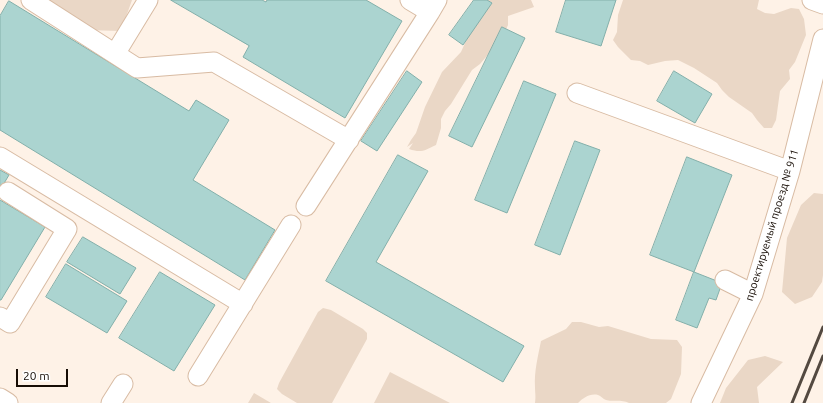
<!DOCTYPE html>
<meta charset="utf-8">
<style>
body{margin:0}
#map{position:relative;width:823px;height:403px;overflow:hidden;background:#fef2e7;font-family:Ubuntu,sans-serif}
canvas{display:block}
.scale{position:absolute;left:16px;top:369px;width:52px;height:18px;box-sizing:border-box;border:2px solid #170d05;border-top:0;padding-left:5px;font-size:12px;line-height:14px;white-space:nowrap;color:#170d05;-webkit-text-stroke:3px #fff;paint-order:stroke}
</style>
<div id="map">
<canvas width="823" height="403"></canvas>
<div class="scale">20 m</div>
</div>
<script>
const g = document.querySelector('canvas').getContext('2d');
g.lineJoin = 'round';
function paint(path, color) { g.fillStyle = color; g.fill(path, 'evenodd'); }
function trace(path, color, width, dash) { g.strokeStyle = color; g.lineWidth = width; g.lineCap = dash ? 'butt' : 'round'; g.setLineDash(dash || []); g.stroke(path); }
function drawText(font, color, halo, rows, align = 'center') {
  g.font = font + ' Ubuntu,sans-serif'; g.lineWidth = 3.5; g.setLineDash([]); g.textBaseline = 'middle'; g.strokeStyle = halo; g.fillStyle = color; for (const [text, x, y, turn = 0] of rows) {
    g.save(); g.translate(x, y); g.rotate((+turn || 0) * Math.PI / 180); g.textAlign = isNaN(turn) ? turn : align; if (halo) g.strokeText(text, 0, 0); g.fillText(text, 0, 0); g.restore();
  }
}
const green = new Path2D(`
 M40,0H132L121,31L85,30Z
 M476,0H531L534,7L508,16V25L504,34L499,42L480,64L472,70L451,104L445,111L441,119V128L436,145C424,151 421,153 409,149L413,143L407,147L411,140L416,133L425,107L442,72L461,52L469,34Z
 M623,0H759L757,9L765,13L774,14L791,8L799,9L804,19L806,35L795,62L789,70L790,79L780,91L776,120L772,128H764L757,120L752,113L729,97L722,90L717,83L694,68L678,60L665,61L648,65L640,61L631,60L618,47L613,40L617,32L618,15Z
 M814,193L823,194V275L822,282L812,297L795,304L782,292L787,238L801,205Z
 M323,308L331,310L363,329L367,333V339L332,403H297L282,394L277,389L279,383L318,312Z
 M572,322H581L599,327L608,326L651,339L677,340L682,347L681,374L671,399L666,403H629C621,399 613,402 606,400C603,399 601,396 598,395C590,393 583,398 578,403H535C536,396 535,393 535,387C534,372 538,356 541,341L566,329Z
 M765,356L783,362L757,387L759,403H720L726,388L748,360Z
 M390,372L450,403H374Z
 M254,393L271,403H248Z`);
const building = new Path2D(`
 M171,0H262L266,2L267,0H366L402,21L345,118L243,57L249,46Z
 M474,0H487L492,3L463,45L449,35Z
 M566,0H616L601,46L556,32Z
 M9,1L189,111L196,100L229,120L193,180L275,230L245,280L0,130V16Z
 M502,27L525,38L472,147L449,136Z
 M407,71L422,82L377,151L361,141Z
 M674,71L712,94L695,123L657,101Z
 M524,81L556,94L507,213L475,200Z
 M575,141L600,150L560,255L535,245Z
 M398,155L428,171L376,262L524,346L503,382L326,281Z
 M687,157L732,175L694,272L650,255Z
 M0,170L9,175L0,190Z
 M0,200L45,227L1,300H0Z
 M83,237L136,268L120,294L67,262Z
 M66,264L127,301L107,333L46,297Z
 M160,272L215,305L174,371L119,338Z
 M694,272L722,283L716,300L709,298L697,328L676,320Z`);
const minor = new Path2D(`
 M31,0L137,68L214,62L349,140
 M410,0L430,12L437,0
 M812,0L823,4
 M115,54L148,0
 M577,93L790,171
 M0,157L243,304
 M306,206L430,12
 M725,280L753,294
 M0,317L10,323L67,229L8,192
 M198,376L291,225
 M0,398L8,403
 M111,403L123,384
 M701,403L753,294L790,171L823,39`);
const rail = new Path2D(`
 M792,403L823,327
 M804,403L823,356`);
const streetNames = [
 ["проектируемый проезд № 911",772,225,-73]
];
paint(green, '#ead7c6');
paint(building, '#abd4d0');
trace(building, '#83afaa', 1);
trace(minor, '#d8bba3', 21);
trace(minor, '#fff', 19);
trace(rail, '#534940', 3);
drawText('11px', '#170d05', '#fff', streetNames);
</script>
